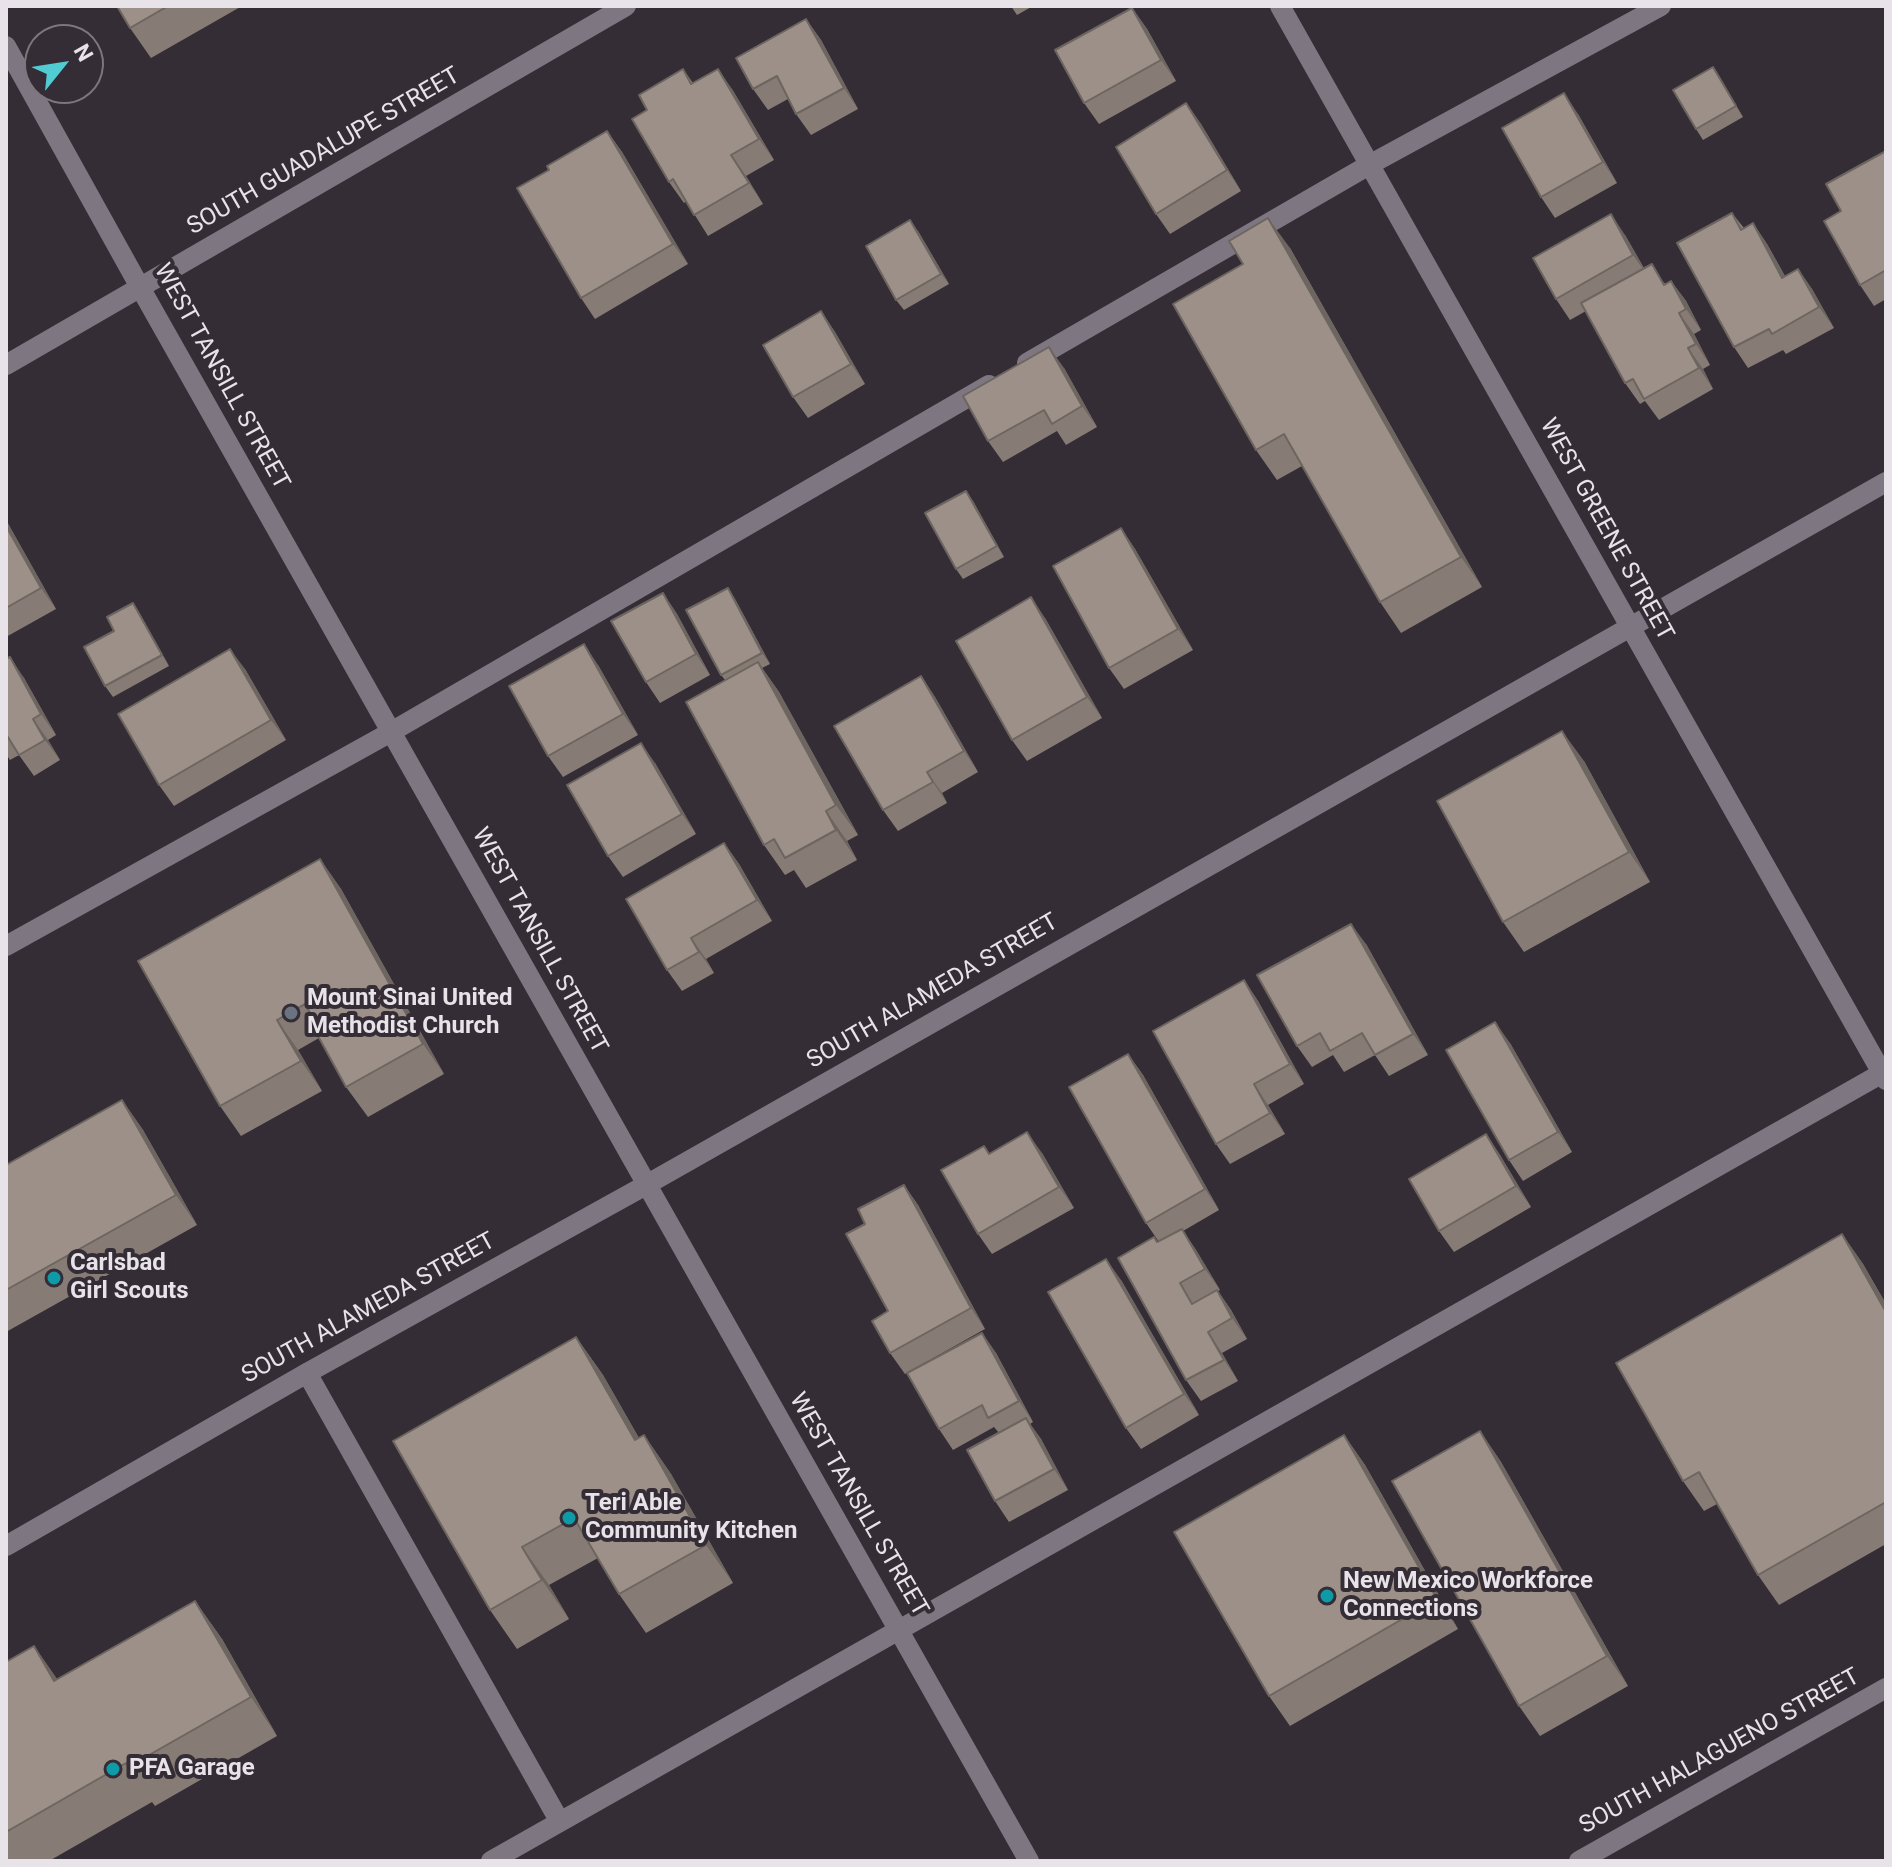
<!DOCTYPE html>
<style>
body{margin:0}
#map{position:relative;width:1892px;height:1867px;overflow:hidden;background:#342d36;font-family:Roboto,sans-serif}
canvas{display:block}
.frame{position:absolute;inset:0;border:8px solid #e8e3e9;pointer-events:none}
.north{position:absolute;left:24px;top:24px;width:80px;height:80px;box-sizing:border-box;background:#342d36;border:2px solid #7c767e;border-radius:50%;rotate:60deg;font-size:22px;font-weight:700;line-height:32px;text-align:center;color:#e8e3e9}
.north::after{content:'';display:block;margin:auto;width:28px;height:36px;background:#51ccd2;clip-path:polygon(50% 0,100% 100%,50% 72%,0 100%)}
</style>
<div id="map">
<canvas width="1892" height="1867"></canvas>
<div class="frame"></div>
<div class="north">N</div>
</div>
<script>
const g = document.querySelector('canvas').getContext('2d');
g.lineJoin = 'round';
function trace(path, color, width, dash) { g.strokeStyle = color; g.lineWidth = width; g.lineCap = dash ? 'butt' : 'round'; g.setLineDash(dash || []); g.stroke(path); }
function paint(path, color) { g.fillStyle = color; g.fill(path, 'evenodd'); }
function drawText(font, color, halo, rows, align = 'center') {
  g.font = font + ' Roboto,sans-serif'; g.lineWidth = 8; g.setLineDash([]); g.textBaseline = 'middle'; g.strokeStyle = halo; g.fillStyle = color; for (const [text, x, y, turn = 0] of rows) {
    g.save(); g.translate(x, y); g.rotate((+turn || 0) * Math.PI / 180); g.textAlign = isNaN(turn) ? turn : align; if (halo) g.strokeText(text, 0, 0); g.fillText(text, 0, 0); g.restore();
  }
}
const lane = new Path2D(`
 M1027,363L1369,165L1661,6
 M6,946L391,732L989,385
 M307,1373L560,1822
 M491,1861L1886,1071`);
const street = new Path2D(`
 M6,46L141,289L1029,1861
 M6,365L626,6
 M6,1546L307,1373L646,1185L1886,482
 M1579,1861L1886,1688`);
const secondary = new Path2D(`
 M1280,6L1886,1080`);
const wall = new Path2D(`
 M117,6H242L151,58L130,28Z
 M1011,6H1033L1017,15Z
 M1132,8L1147,29L1176,81L1099,124L1084,103Z
 M806,19L821,40L858,109L811,135L796,114L788,99L768,110L753,89Z
 M1713,67L1743,117L1703,140L1696,129Z
 M683,69L693,83L732,89L774,160L746,176L763,204L708,236L686,201L684,203L669,182L647,110Z
 M1186,103L1201,124L1241,191L1170,234L1156,214Z
 M1578,114L1617,183L1555,218L1541,197Z
 M607,131L622,152L688,264L595,319L581,298L549,170Z
 M1886,151V299L1874,306L1860,285L1841,211Z
 M1732,213L1744,228L1753,223L1767,244L1785,276L1798,269L1812,289L1834,328L1786,354L1783,350L1748,368L1734,347Z
 M918,231L949,284L904,310L896,300Z
 M1625,235L1644,268L1666,284L1671,281L1686,301L1701,330L1694,334L1710,365L1703,369L1713,389L1659,420L1645,401L1640,404L1625,383L1586,311L1570,320L1556,299Z
 M1290,248L1482,587L1401,633L1380,602L1302,466L1277,480L1256,450Z
 M821,311L835,332L865,384L808,418L793,397Z
 M1064,368L1097,427L1066,445L1057,431L1003,462L988,441Z
 M973,501L1004,557L963,579L956,569Z
 M6,520L56,609L6,637Z
 M1121,528L1135,549L1193,650L1124,689L1109,668Z
 M728,588L735,599L770,664L762,668L779,692L858,835L847,841L857,860L806,888L794,870L785,875L764,845L725,680L721,675Z
 M663,593L677,614L710,675L660,703L646,682Z
 M133,603L140,614L169,666L113,697L105,686L114,631Z
 M1045,618L1102,718L1027,761L1012,740Z
 M6,659L24,678L56,735L48,740L60,760L34,776L19,755L10,760L6,754Z
 M598,665L638,735L563,777L548,756Z
 M245,669L286,740L174,806L159,785Z
 M921,676L935,697L978,772L942,793L947,803L898,831L883,810Z
 M1584,761L1650,882L1524,952L1503,922Z
 M655,763L696,834L623,877L608,856Z
 M724,843L739,864L772,921L706,959L714,973L682,991L667,970Z
 M320,859L341,889L444,1074L368,1117L346,1087L319,1038L298,1050L322,1091L241,1136L220,1106Z
 M1366,944L1428,1055L1389,1076L1375,1055L1344,1072L1333,1055L1312,1067L1297,1046Z
 M1244,980L1258,1001L1304,1084L1268,1105L1285,1134L1230,1164L1216,1144Z
 M1510,1043L1572,1152L1523,1181L1509,1160Z
 M1128,1054L1143,1075L1219,1210L1183,1231L1196,1250L1220,1290L1218,1291L1231,1310L1247,1339L1222,1353L1238,1381L1201,1401L1186,1380L1157,1242H1159L1146,1223Z
 M122,1100L143,1130L197,1225L6,1332V1165Z
 M1486,1134L1500,1155L1531,1207L1454,1252L1439,1231Z
 M1042,1153L1074,1208L992,1254L978,1234L990,1154Z
 M904,1185L918,1205L985,1329L905,1374L890,1353L888,1311L865,1224Z
 M1842,1234L1863,1264L1886,1304V1544L1779,1605L1758,1575L1717,1504L1704,1511L1683,1481Z
 M1121,1280L1199,1415L1141,1449L1126,1428Z
 M982,1333L996,1353L1033,1422L1030,1424L1041,1439L1068,1490L1009,1522L995,1501L999,1433L994,1427L953,1450L939,1429Z
 M576,1337L603,1375L639,1438L644,1435L671,1474L733,1583L646,1633L619,1594L598,1558L549,1585L569,1619L517,1649L490,1610Z
 M1480,1431L1501,1462L1628,1686L1540,1736L1519,1706Z
 M1344,1435L1365,1465L1458,1629L1290,1726L1269,1696Z
 M195,1601L222,1639L277,1736L155,1806L152,1802L49,1861H6V1662L34,1646L57,1679Z`);
const shadedWall = new Path2D(`
 M1132,8L1147,29L1176,81L1161,60Z
 M806,19L821,40L858,109L844,88Z
 M1713,67L1720,77L1743,117L1736,106Z
 M718,69L732,89L774,160L759,139Z
 M1564,93L1578,114L1617,183L1603,162Z
 M1186,103L1201,124L1241,191L1227,170Z
 M607,131L622,152L688,264L673,244Z
 M731,155L746,176L763,204L749,183Z
 M1611,214L1625,235L1648,276L1633,255Z
 M1268,218L1290,248L1482,587L1461,557Z
 M910,220L918,231L949,284L941,274Z
 M1753,223L1767,244L1797,298L1782,278Z
 M1798,269L1812,289L1834,328L1819,307Z
 M1671,281L1686,301L1701,330L1686,309Z
 M821,311L835,332L865,384L851,364Z
 M1679,313L1694,334L1710,365L1696,344Z
 M1049,347L1064,368L1097,427L1082,406Z
 M1688,348L1703,369L1713,389L1699,368Z
 M966,491L973,501L1004,557L997,546Z
 M6,520L56,609L41,588L6,526Z
 M1121,528L1135,549L1193,650L1178,629Z
 M728,588L735,599L770,664L762,653Z
 M663,593L677,614L710,675L696,654Z
 M1031,597L1045,618L1102,718L1087,697Z
 M133,603L140,614L169,666L162,655Z
 M584,644L598,665L638,735L623,714Z
 M230,649L245,669L286,740L271,720Z
 M10,657L24,678L56,735L41,714Z
 M758,662L779,692L858,835L836,805Z
 M921,676L935,697L978,772L964,751Z
 M33,719L48,740L60,760L45,740Z
 M1562,731L1584,761L1650,882L1629,852Z
 M641,743L655,763L696,834L682,814Z
 M927,772L942,793L947,803L933,782Z
 M826,811L847,841L857,860L836,830Z
 M724,843L739,864L772,921L757,900Z
 M320,859L341,889L444,1074L423,1044Z
 M1351,924L1366,944L1428,1055L1413,1034Z
 M691,938L706,959L714,973L699,952Z
 M1244,980L1258,1001L1304,1084L1290,1064Z
 M277,1020L298,1050L322,1091L301,1061Z
 M1495,1022L1510,1043L1572,1152L1558,1132Z
 M1128,1054L1143,1075L1219,1210L1205,1189Z
 M1254,1084L1268,1105L1285,1134L1270,1113Z
 M122,1100L143,1130L197,1225L176,1195Z
 M1027,1132L1042,1153L1074,1208L1059,1187Z
 M1486,1134L1500,1155L1531,1207L1516,1186Z
 M904,1185L918,1205L985,1329L971,1308Z
 M1182,1229L1196,1250L1220,1290L1205,1269Z
 M1842,1234L1863,1264L1886,1304V1312Z
 M1106,1259L1121,1280L1199,1415L1184,1394Z
 M1217,1290L1231,1310L1247,1339L1232,1318Z
 M1208,1332L1222,1353L1238,1381L1224,1360Z
 M982,1333L996,1353L1033,1422L1019,1401Z
 M576,1337L603,1375L662,1479L635,1440Z
 M1026,1418L1041,1439L1068,1490L1054,1469Z
 M1480,1431L1501,1462L1628,1686L1607,1656Z
 M644,1435L671,1474L733,1583L706,1545Z
 M1344,1435L1365,1465L1458,1629L1437,1599Z
 M522,1547L549,1585L569,1619L542,1580Z
 M195,1601L222,1639L277,1736L251,1697Z
 M34,1646L61,1685L54,1681Z`);
const building = new Path2D(`
 M117,6H168L130,28Z
 M1132,8L1161,60L1084,103L1055,50Z
 M806,19L844,88L796,114L777,76L753,89L736,58Z
 M1713,67L1736,106L1696,129L1673,90Z
 M683,69L691,84L718,69L759,139L731,155L749,183L694,215L673,179L669,182L632,119L647,110L639,95Z
 M1564,93L1603,162L1541,197L1502,128Z
 M1186,103L1227,170L1156,214L1116,147Z
 M607,131L673,244L581,298L517,188L549,170L547,166Z
 M1886,151V270L1860,285L1824,221L1841,211L1826,184Z
 M1732,213L1741,230L1753,223L1782,278L1798,269L1819,307L1772,334L1769,329L1734,347L1677,243Z
 M1611,214L1633,255L1556,299L1533,258Z
 M1268,218L1461,557L1380,602L1284,434L1256,450L1173,304L1243,264L1229,241Z
 M910,220L941,274L896,300L866,246Z
 M1652,264L1664,285L1671,281L1686,309L1679,313L1696,344L1688,348L1699,368L1644,399L1633,379L1625,383L1581,303Z
 M821,311L851,364L793,397L763,345Z
 M1049,347L1082,406L1052,424L1044,410L988,441L963,396Z
 M966,491L997,546L956,569L925,513Z
 M6,526L41,588L6,608Z
 M1121,528L1178,629L1109,668L1053,566Z
 M728,588L762,653L721,675L686,610Z
 M663,593L696,654L646,682L611,621Z
 M1031,597L1087,697L1012,740L956,641Z
 M133,603L162,655L105,686L84,647L114,631L107,617Z
 M584,644L623,714L548,756L509,686Z
 M230,649L271,720L159,785L118,714Z
 M10,657L41,714L33,719L45,740L19,755L6,734V659Z
 M758,662L836,805L826,811L836,830L785,858L774,839L764,845L686,702Z
 M921,676L964,751L927,772L933,782L883,810L834,726Z
 M1562,731L1629,852L1503,922L1437,801Z
 M641,743L682,814L608,856L567,785Z
 M724,843L757,900L691,938L699,952L667,970L626,899Z
 M320,859L423,1044L346,1087L318,1036L322,1034L305,1004L277,1020L301,1061L220,1106L138,961Z
 M1351,924L1413,1034L1375,1055L1362,1033L1330,1051L1320,1033L1297,1046L1257,975Z
 M1244,980L1290,1064L1254,1084L1270,1113L1216,1144L1153,1031Z
 M1495,1022L1558,1132L1509,1160L1446,1050Z
 M1128,1054L1205,1189L1146,1223L1069,1087Z
 M122,1100L176,1195L6,1290V1165Z
 M1027,1132L1059,1187L978,1234L941,1170L984,1146L989,1154Z
 M1486,1134L1516,1186L1439,1231L1409,1179Z
 M904,1185L971,1308L890,1353L872,1321L888,1311L846,1234L865,1224L858,1209Z
 M1182,1229L1205,1269L1180,1283L1192,1304L1217,1290L1232,1318L1208,1332L1224,1360L1186,1380L1118,1258L1154,1237L1157,1242Z
 M1842,1234L1886,1312V1502L1758,1575L1699,1472L1683,1481L1616,1363Z
 M1106,1259L1184,1394L1126,1428L1048,1292Z
 M982,1333L1019,1401L988,1418L982,1405L939,1429L907,1373Z
 M576,1337L635,1440L644,1435L706,1545L619,1594L574,1518L522,1547L542,1580L490,1610L393,1441Z
 M1026,1418L1054,1469L995,1501L967,1450Z
 M1480,1431L1607,1656L1519,1706L1392,1481Z
 M1344,1435L1437,1599L1269,1696L1174,1532Z
 M195,1601L251,1697L128,1767L126,1763L6,1832V1662L34,1646L54,1681Z`);
const markers = [
 [291,1013,8,"#6b7280"],
 [54,1278,8,"#0f9aa8"],
 [569,1518,8,"#0f9aa8"],
 [1327,1596,8,"#0f9aa8"],
 [113,1769,8,"#0f9aa8"]
];
const streetNames = [
 ["SOUTH GUADALUPE STREET",324,152,-30],
 ["WEST TANSILL STREET",221,377,61],
 ["WEST GREENE STREET",1606,530,61],
 ["WEST TANSILL STREET",539,941,61],
 ["SOUTH ALAMEDA STREET",933,992,-30],
 ["SOUTH ALAMEDA STREET",369,1309,-29],
 ["WEST TANSILL STREET",858,1505,60],
 ["SOUTH HALAGUENO STREET",1720,1752,-29]
];
const poiNames = [
 ["Mount Sinai United",307,999],
 ["Methodist Church",307,1027],
 ["Carlsbad",70,1264],
 ["Girl Scouts",70,1292],
 ["Teri Able",585,1504],
 ["Community Kitchen",585,1532],
 ["New Mexico Workforce",1343,1582],
 ["Connections",1343,1610],
 ["PFA Garage",129,1769]
];
trace(lane, '#7e7680', 20);
trace(street, '#7e7680', 20);
trace(secondary, '#7e7680', 20);
paint(wall, '#867c75');
paint(shadedWall, '#6d655f');
paint(building, '#9c9088');
trace(building, '#6d655f', 2);
for (const [x, y, r, color] of markers) { const dot = new Path2D(); dot.arc(x, y, r, 0, 2 * Math.PI); g.fillStyle = color; g.fill(dot); trace(dot, '#342d36', 3); }
drawText('24px', '#e8e3e9', '#342d36', streetNames);
drawText('bold 24px', '#e8e3e9', '#342d36', poiNames, 'left');
</script>
